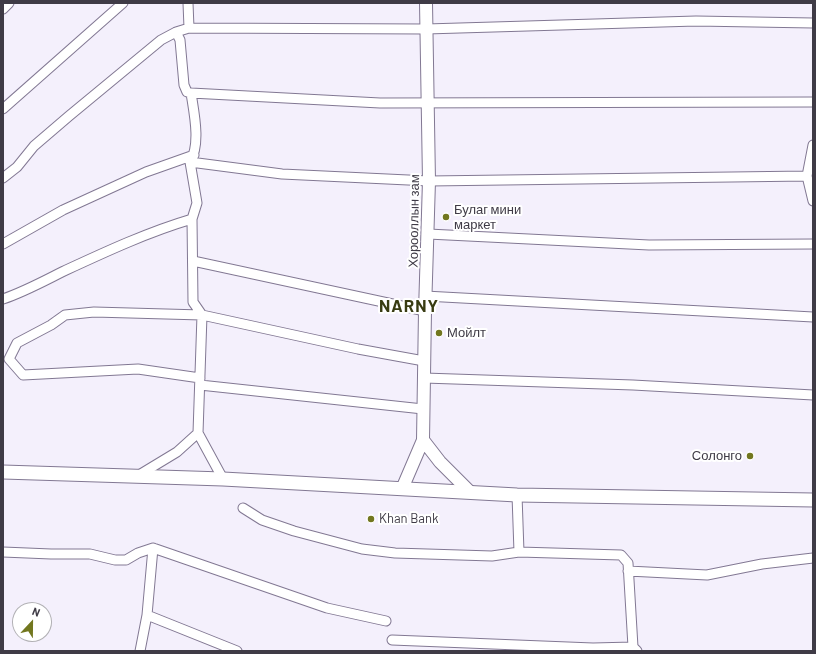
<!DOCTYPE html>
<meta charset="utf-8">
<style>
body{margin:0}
#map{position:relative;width:816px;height:654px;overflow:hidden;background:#f4f0fc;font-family:Barlow,sans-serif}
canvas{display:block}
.frame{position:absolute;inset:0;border:4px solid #3f3b46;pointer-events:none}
.north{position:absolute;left:12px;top:602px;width:40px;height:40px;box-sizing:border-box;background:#fff;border:1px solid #b2b1b5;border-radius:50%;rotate:22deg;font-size:11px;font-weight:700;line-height:16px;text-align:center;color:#3f3b46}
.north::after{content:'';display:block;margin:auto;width:14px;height:18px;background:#72771f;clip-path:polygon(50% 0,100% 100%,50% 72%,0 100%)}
</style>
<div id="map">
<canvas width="816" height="654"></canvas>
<div class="frame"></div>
<div class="north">N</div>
</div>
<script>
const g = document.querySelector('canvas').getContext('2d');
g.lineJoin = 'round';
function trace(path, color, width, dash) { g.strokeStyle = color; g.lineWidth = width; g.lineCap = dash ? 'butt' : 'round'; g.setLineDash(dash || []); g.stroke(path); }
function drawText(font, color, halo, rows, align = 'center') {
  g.font = font + ' Barlow,sans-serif'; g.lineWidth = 4; g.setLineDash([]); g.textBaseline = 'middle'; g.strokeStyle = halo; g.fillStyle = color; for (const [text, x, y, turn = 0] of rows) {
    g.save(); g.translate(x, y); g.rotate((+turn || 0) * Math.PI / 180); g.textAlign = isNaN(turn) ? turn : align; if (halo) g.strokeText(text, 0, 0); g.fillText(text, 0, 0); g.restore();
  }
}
const minor = new Path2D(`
 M188,3L189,28
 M3,9L9,3
 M176,32L180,40L184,85L187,92L191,93C194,113 201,144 190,162L197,203L192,219L193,302L202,315L198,433L223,479
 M191,93L380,103L813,102
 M3,109L123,3
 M813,145L807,176L813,201
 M190,162L282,174L429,181L807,176
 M3,178L17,167L34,146L69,116L161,40L176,32L189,28L426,29L696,21L813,23
 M428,234L649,245L813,244
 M3,244L63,210L146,172L194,155
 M193,261L425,311
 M425,296L813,317
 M3,299C24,292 44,281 64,271C105,252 148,232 192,219
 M9,359L17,343L51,325L65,315L94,312L202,315L358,349L424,361
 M9,359L23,375L138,369L200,378
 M424,378L633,385L813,395
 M200,385L423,409
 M139,475L177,452L198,433
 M517,495L519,552L621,555L628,563L633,647L637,651
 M243,508L262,520L294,531L362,549L395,553L492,556L519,552
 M3,552L51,554H90L115,560H126L138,553L153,548L327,608L386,621
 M628,571L707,575L762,564L813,558
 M147,615L237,651
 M392,640L593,648L633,647
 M140,651L147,615L153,548`);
const tertiary = new Path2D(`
 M423,440L440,462L469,491
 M402,489L423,440L425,311L429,181L426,3`);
const secondary = new Path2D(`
 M3,472L223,479L517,495L813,500`);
const markers = [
 [446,217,4,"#72771f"],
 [439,333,4,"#72771f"],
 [750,456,4,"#72771f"],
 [371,519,4,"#72771f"]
];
const poiNames = [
 ["Булаг мини",454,210],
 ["маркет",454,225],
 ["Мойлт",447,333],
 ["Солонго",742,456,"right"],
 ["Khan Bank",379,519]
];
const streetNames = [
 ["Хорооллын зам",414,221,-89]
];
const districtNames = [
 ["NARNY",409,306]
];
trace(minor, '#827893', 11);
trace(tertiary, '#827893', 14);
trace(secondary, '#827893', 15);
trace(minor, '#fff', 9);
trace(tertiary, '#fff', 12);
trace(secondary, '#fff', 13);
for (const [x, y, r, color] of markers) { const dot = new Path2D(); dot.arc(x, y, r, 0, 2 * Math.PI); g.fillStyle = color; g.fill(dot); trace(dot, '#fff', 1.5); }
drawText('13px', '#3f3b46', '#fff', poiNames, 'left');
drawText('13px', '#3f3b46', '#fff', streetNames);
g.letterSpacing = '1px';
drawText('bold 17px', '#383b12', '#fff', districtNames);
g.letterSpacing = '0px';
</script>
